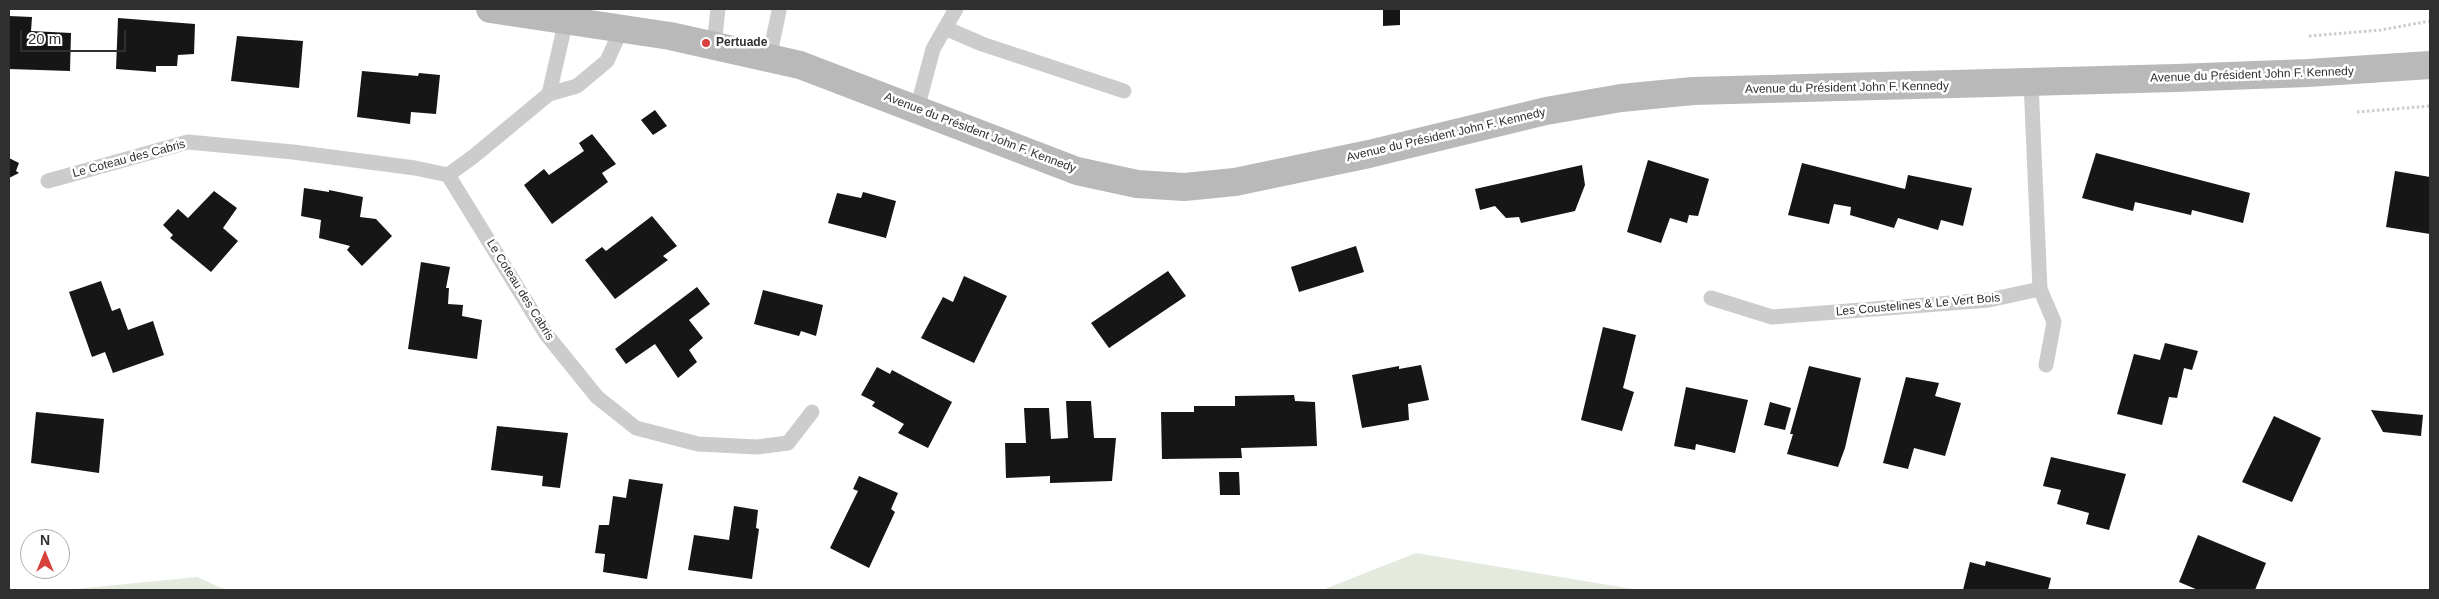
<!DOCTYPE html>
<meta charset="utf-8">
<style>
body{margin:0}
#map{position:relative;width:2439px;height:599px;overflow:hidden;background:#fff;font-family:Arial,sans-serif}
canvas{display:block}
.frame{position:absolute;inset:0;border:10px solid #2f2f2f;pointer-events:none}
.north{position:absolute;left:20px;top:529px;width:50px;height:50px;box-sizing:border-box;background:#fff;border:1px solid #acacac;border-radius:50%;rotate:0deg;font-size:14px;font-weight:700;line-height:20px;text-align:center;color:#2f2f2f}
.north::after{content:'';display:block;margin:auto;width:18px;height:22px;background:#d9413e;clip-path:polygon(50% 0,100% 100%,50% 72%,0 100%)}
.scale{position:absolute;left:20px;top:30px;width:106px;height:22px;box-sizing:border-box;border:2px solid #2f2f2f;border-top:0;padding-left:6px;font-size:15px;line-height:18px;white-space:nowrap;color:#2f2f2f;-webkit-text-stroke:4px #fff;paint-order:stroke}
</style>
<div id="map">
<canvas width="2439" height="599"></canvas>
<div class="frame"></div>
<div class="north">N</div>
<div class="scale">20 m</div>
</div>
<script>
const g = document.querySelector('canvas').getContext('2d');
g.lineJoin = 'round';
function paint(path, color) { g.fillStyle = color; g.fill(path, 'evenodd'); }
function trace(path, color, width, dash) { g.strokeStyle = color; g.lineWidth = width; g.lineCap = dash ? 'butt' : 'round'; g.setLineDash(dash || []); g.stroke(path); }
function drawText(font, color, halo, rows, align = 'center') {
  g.font = font + ' Arial,sans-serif'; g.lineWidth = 5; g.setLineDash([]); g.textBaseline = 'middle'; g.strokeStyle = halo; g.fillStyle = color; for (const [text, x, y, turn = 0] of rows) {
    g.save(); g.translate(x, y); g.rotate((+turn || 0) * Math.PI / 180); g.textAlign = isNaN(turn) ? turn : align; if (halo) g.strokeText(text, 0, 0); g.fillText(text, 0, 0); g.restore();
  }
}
const green = new Path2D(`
 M1416,553L1639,590H1322Z
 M197,577L226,590H65Z`);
const building = new Path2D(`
 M1383,9H1400V25L1383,26Z
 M9,16L32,17L31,31L71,33L70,71L9,69Z
 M118,18L195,24L194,54L178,55L177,66H156V72L116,69Z
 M237,36L303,41L299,88L231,81Z
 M362,71L418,76L419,73L440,75L436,114L411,112L410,124L357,117Z
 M655,110L667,126L653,135L641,120Z
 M592,134L616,164L602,173L608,182L552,224L524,185L544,169L549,175L584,151L579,143Z
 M2096,153L2250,193L2243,223L2192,210L2191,215L2135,202L2133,211L2082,198Z
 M9,158L19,163L16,171L19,173L9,178Z
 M1648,160L1709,179L1698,216L1689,215L1687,223L1670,218L1661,243L1627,232Z
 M1802,163L1905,189L1908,175L1972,188L1963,226L1941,220L1938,230L1898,218L1894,228L1850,215L1851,207L1834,204L1829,224L1788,215Z
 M1582,165L1585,185L1575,211L1521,223L1519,217L1506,218L1495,206L1480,210L1475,189Z
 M2395,171L2430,177V234L2386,227Z
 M304,188L329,192V190L363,197L360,217L376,219L392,236L362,266L347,250L350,246L319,238L321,220L301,216Z
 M214,191L237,208L223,228L238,241L211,272L170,238L173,235L163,225L178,209L188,218Z
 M863,192L896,201L886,238L828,223L837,193L861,198Z
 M652,216L677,246L663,256L668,260L615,299L585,260L602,247L606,251Z
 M1356,246L1364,272L1299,292L1291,267Z
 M421,262L450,267L446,288H449L448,304L463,305L462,316L482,320L477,359L408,349Z
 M1168,271L1186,296L1109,348L1091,323Z
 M964,276L1007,296L974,363L921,338L943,297L953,302Z
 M101,281L112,311L120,308L128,330L153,321L164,355L113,373L105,352L92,357L69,292Z
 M697,287L710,304L689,320L703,338L689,350L697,362L678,378L655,344L626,364L615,349Z
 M763,290L823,305L816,336L801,331L799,336L754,324Z
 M1603,327L1636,335L1623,388L1634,392L1622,431L1581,420Z
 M2165,343L2198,351L2192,370L2184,368L2177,398L2169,397L2162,425L2117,414L2134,354L2160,360Z
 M1421,365L1429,400L1408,404L1409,420L1362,428L1352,375L1399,366V369Z
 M1809,366L1861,378L1845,448L1838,467L1787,454L1793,434H1790Z
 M877,367L890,374L892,370L952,402L928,448L898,433L904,424L872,406L875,402L861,395Z
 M1906,377L1939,383L1935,396L1961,403L1945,456L1914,448L1908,469L1883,463Z
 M1686,387L1748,400L1735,453L1696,444L1695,450L1674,446Z
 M1294,395L1295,401L1315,402L1317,446L1241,448L1242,458L1162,459L1161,412H1194V406H1235V396Z
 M1066,401H1091L1094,438H1116L1112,481L1050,483V476L1006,478L1005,443H1026L1024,408H1049L1051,439L1068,438Z
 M1770,402L1791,408L1785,430L1764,425Z
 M2371,410L2423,415L2421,436L2383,432Z
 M36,412L104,419L99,473L31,463Z
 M2274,416L2321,438L2292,502L2242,482Z
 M497,426L568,433L560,488L542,486L543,476L491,470Z
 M2051,457L2126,474L2109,530L2086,524L2089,513L2057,504L2061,490L2043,486Z
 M1219,472H1239L1240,495H1220Z
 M859,476L898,493L891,509L895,512L869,568L830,548L858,491L853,489Z
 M629,479L663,484L647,579L603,572L605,554L595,553L599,525H609L613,496L626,498Z
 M734,506L758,510L756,528L759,529L752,579L688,570L694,535L729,540Z
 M2198,535L2266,563L2255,590H2198L2179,582Z
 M1986,561L2051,578L2048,590H1963L1970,562L1985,566Z`);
const path = new Path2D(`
 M2309,36L2381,30L2430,21
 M2357,112L2430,106`);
const service = new Path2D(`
 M566,20L549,94L577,86L607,61L622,28
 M945,28L982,44L1124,91
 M714,45L718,9
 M769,58L779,11
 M917,109L933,49L956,9
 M448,175L474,156L549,94
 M48,181L188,142L293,152L415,168L448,175L546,334L597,397L636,428L698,444L757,447L788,443L812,412
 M2040,289L2054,322L2046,365
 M1711,298L1772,317L1989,300L2040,289L2031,82`);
const secondary = new Path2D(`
 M490,9L670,36L800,65L1077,171L1137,184L1184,187L1235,182L1369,154L1546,111L1621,98L1693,91L2176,78L2308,73L2430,65`);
const markers = [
 [706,43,5,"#d9413e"]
];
const poiNames = [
 ["Pertuade",716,43]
];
const streetNames = [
 ["Avenue du Président John F. Kennedy",2252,75,-2],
 ["Avenue du Président John F. Kennedy",1847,88,-1],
 ["Avenue du Président John F. Kennedy",980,133,21],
 ["Avenue du Président John F. Kennedy",1446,135,-13],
 ["Le Coteau des Cabris",129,159,-15],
 ["Le Coteau des Cabris",520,290,58],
 ["Les Coustelines & Le Vert Bois",1918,305,-5]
];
paint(green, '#e4ebde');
paint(building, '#161616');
trace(path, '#ccc', 3, [2.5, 2.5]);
trace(service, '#ccc', 15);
trace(secondary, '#b9b9b9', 28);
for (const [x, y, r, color] of markers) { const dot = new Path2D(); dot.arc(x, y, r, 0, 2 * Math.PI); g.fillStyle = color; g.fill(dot); trace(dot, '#fff', 2); }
drawText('bold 12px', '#2f2f2f', '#fff', poiNames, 'left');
drawText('12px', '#2f2f2f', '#fff', streetNames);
</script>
